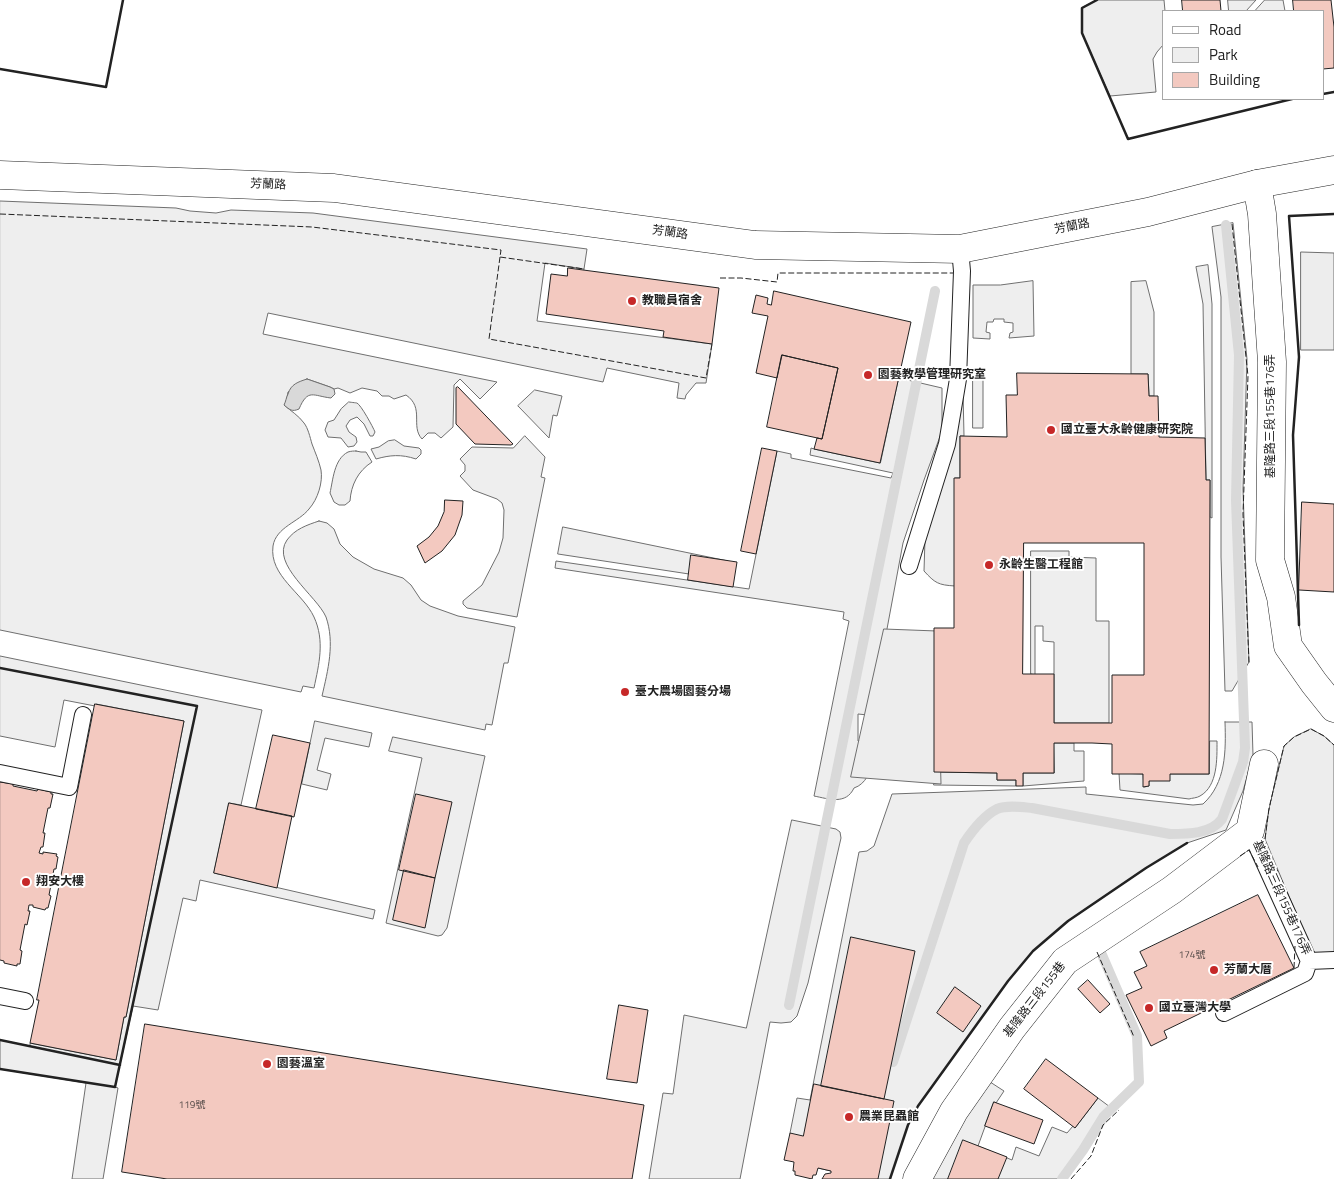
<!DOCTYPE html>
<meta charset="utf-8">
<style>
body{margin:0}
#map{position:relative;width:1334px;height:1179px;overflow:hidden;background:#fff;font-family:"Titillium Web",sans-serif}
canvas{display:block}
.legend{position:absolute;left:1162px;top:10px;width:162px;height:90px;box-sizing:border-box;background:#fff;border:1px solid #a7a7a7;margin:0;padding:6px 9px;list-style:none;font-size:15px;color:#222}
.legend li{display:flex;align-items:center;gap:10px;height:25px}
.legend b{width:25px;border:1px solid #a7a7a7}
</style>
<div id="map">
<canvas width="1334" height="1179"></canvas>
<ul class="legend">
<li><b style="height:6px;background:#fff"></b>Road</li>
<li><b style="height:14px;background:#eee"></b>Park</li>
<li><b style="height:14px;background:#f3c9c0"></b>Building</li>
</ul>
</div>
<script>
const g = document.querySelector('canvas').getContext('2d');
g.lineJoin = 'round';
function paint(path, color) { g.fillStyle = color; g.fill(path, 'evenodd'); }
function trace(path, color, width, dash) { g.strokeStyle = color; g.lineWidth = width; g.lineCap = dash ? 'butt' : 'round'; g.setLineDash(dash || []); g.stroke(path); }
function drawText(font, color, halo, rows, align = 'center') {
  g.font = font + ' "Titillium Web","Noto Sans TC",sans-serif'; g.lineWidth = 4; g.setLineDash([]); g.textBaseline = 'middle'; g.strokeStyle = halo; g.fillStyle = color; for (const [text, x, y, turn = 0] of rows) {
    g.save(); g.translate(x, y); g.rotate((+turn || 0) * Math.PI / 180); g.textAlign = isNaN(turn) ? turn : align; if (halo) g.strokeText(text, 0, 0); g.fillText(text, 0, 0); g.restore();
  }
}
const green = new Path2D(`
 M1097,0H1164L1165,11H1163V45L1157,52L1153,59L1156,92L1110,96L1082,33V8Z
 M1228,0H1256L1246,11H1229Z
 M1265,0H1283L1285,11H1255Z
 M0,201L176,208L190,211L216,213L231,210L313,213L587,249L584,269L545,263L537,321L712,344L706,383H696L686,395L685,399L677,398L679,383L607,368L603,382L268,313L263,334L497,382L480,399L460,379L454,385L453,427L441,438L435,433H428L422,439C410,426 425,408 406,395L394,399L389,396H382L377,391L362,388L350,393L338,388L334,389L330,387L307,379L288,392L286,403L284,405C291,411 299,416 304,423C308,428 310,437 312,444C315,452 319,461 321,470C323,482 318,499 309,509C299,522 276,527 273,546C269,576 303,593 314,617C325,641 319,664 314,688L303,686L301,692L0,630Z
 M1233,223L1247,359L1243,489L1249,662L1232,691H1225L1221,557V297L1212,227Z
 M1208,265L1212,304V518L1210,517V480H1206L1203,304L1196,267Z
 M1033,281L1034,336L1009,338L1010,333L1013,332V323L1004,322V319H994L993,322H987L986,332L990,333V339L973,338V285H1000Z
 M1146,281L1154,312V396H1149L1148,374H1131V282Z
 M973,370H983V428H973Z
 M899,378L942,388V431L924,480L903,543L884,645L868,715L858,714V741H860L867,777C864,782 860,786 854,788C846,805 829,799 814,796L849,621L843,619L844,612L555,568L556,561L749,589L777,451L791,454V458L891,478L893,473L810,455L811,448L814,449L880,463Z
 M535,390L562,396L557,416L553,415L549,438L518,406Z
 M963,391L964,436H960V478H955V586C938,585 935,583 924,571L925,539Z
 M349,402C349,402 357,403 357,403C361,405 373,427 375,432L373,436H370L364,424L357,417L350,420L346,426L349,432L356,437L357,442L354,446L348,447L341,438L328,437L325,430L328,422L334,420L341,409Z
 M525,436L545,457L541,477L545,478L517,617L467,608L463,604V601L482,585L499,552L503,538L504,510L502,503L497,499L473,490L460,476L465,471V465L460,459L472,447L513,448Z
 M395,440L404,446L419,448L421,450V454L416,459C401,454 390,455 376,459L371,449L379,447L388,441Z
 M356,451L361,452H366L372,462C358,471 351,485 350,501L345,505H339L334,502L330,493C333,480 334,459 348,452C351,451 354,451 356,451Z
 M319,521L327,523L334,529L340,544L353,557L374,569L403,578L411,585L421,600L430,606L458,616L515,627L508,663H504L492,725L486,724L485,730L322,696C328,670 335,643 326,617C317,596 270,564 287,540C295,529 307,525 319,521Z
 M563,527L728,561L689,574L558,554Z
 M1031,551H1069V557L1096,558V621H1109V723H1054V642L1043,641V626H1035V675L1031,674Z
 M0,656L262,710L241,805L229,803L214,873L375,910L373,919L200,880L196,901L183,898L158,1010L133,1006L115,1087L118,1088L103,1179H72L86,1083L0,1069V1040L30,1046V1043L116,1060L124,1017H126L184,721L96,704L95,706L64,700L55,747L0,736Z
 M315,721L372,733L369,747L325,738L317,770L331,774L327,790L302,784Z
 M1225,722H1252L1253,755L1243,791L1226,830L1187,843L1146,868L1068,921L1033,951L1008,981L918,1106L908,1125L890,1179H841L831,1171L818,1168L790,1133L797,1098L810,1100L859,852L867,851L874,846L892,794L1086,787V794L1193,805L1203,804C1226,783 1226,751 1225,722Z
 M393,737L485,756L447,928L442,935L438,936L386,923L422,758L389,751Z
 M1210,741H1217C1217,758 1218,786 1200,796C1197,798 1192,798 1189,799L1120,790L1119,773L1143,774L1144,787L1149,786V781L1170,774H1209Z
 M1054,743H1074V751H1084V781L1023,786V773H1054Z
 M934,772L997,773V780H1016V786L934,785Z
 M792,820L836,829L840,832L841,838L808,983L797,1016L791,1022L781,1023L770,1022L740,1179H649L663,1093L673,1094L684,1015L746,1028Z
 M987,1080L1004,1091L996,1103L994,1102L978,1146L1012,1160L1016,1147L1039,1156L1052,1127L1067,1133L1073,1126L1075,1128L1098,1098L1110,1107L1102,1117L1082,1147L1058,1179H926Z`);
const parking = new Path2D(`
 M1301,252L1334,253V350H1301Z
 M884,629L937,631L941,784L851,777Z
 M1311,729L1324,736L1334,745V952L1313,954L1265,839L1269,808L1284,746L1294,737Z`);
const water = new Path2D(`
 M307,379L330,387L334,389L335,394L331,398C313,396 308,388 299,409C292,412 290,410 284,405C286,401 286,398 288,394C291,384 298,382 307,379Z`);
const stream = new Path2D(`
 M789,1005L935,291
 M893,1062L964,843C972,831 983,816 997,809C1007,805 1021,807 1032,808L1170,834C1188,834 1211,834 1222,819L1243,762L1245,748L1236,500L1239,355L1226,225
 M1062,1179L1083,1150L1104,1116L1139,1082L1137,1036L1099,948`);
const building = new Path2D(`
 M1182,0H1220L1221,11H1183Z
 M1293,0H1331L1334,27V68L1323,69V11H1294Z
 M568,268L719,288L712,344L663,337L664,331L546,314L551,274L567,276Z
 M774,291L911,322L880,463L814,449L817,438L822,439L838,368L782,355L777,378L756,373L768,316L752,313L756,295L768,298L767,304L771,305Z
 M782,355L838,368L822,439L767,427Z
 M1017,373L1148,374L1149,396H1158L1159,437L1205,438L1206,480H1210L1209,774H1170V781H1149V786L1143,787V774H1112V744L1092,743H1054V773H1023V786H1016V780H997V773L934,772V628H954V478H960V436L1007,437L1006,395H1017ZM1024,543H1144V675H1112V723H1054V674H1023Z
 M458,387L513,444L511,445L475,444L456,424V388Z
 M762,448L777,451L756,554L741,551Z
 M445,500L463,501L462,515L455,535L442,551L425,563L417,546L429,537L438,526L444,512Z
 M1302,502L1334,504V592L1299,590Z
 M691,555L737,562L733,587L688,580Z
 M95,704L184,721L126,1017H124L116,1060L30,1043L39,1000H37Z
 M273,735L310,743L294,817L256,809Z
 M0,782L13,784V786L37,791L38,789L51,792V794H53L50,808H48L43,833H45L43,847H41L39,853L43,854V852L57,854L56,856L58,857L56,869H54L49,895L51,896L48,908H46L45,910L33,907V905H29L28,911H30L27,925L25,924L20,950L22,951L20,964H17V966L4,963V961L0,960Z
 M416,794L452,802L435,878L399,870Z
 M229,803L292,816L277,888L214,873Z
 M404,870L435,878L425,928L393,920Z
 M1258,895L1294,968L1164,1031L1167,1038L1151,1046L1126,995L1142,988L1134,972L1147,966L1140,952Z
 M851,937L915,951L884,1099L821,1086Z
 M1088,980L1110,1004L1100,1013L1078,989Z
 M955,987L981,1006L963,1032L937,1013Z
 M619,1005L648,1010L637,1083L607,1079Z
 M145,1024L644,1105L632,1179H167L122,1172Z
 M1046,1059L1098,1098L1075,1128L1024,1089Z
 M814,1084L894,1101L878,1179H822L825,1174L831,1173V1171L818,1168L816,1175H813L812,1179L795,1175V1171H793L794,1162L784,1160L790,1133L803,1136Z
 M994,1102L1043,1120L1034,1144L985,1126Z
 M963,1140L1007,1157L998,1179H948Z`);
const service = new Path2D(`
 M909,566L947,444L958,379L962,271L960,249
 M0,773L69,787L83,715
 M1309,961L1334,960
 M0,996L25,1001
 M1224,1013L1305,973L1309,961L1250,831`);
const minor = new Path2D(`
 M1257,184L1262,214L1272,362L1270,560L1281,597L1288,646L1314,683L1334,708
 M917,1179L954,1111L1012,1028L1065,961L1172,890L1250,831L1264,764`);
const tertiary = new Path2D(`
 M0,175L334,188L755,245L960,249L1148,212L1257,184L1334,170`);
const fence = new Path2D(`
 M0,214L312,227L501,250L500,257L584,269V270
 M1232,224L1248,376L1243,514L1249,663
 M500,257L489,339L706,378L712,344
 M720,278H741L777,282L778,273H953
 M1265,839L1269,808L1284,746L1294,737L1311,729L1324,736L1334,745
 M1240,856L1249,850L1258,867
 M1097,952L1134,1037
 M1294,968L1295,946
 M1071,1179L1091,1156L1103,1125L1119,1110`);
const wall = new Path2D(`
 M1097,0L1082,8V33L1128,139L1292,99
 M0,69L106,87L123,0
 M1323,94L1334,92
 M1299,625L1293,435L1299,357L1289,216L1334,214
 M0,668L197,706L115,1087L0,1069
 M0,1040L120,1065
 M890,1179L908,1125L918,1106L1008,981L1033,951L1068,921L1146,868L1187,843`);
const markers = [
 [632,301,5,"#c62828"],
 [868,375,5,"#c62828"],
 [1051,430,5,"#c62828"],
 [989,565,5,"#c62828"],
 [625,692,5,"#c62828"],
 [26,882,5,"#c62828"],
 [1214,970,5,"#c62828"],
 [1149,1008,5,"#c62828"],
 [267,1064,5,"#c62828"],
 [849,1117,5,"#c62828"]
];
const numberNames = [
 ["174號",1192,956],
 ["119號",192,1106]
];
const streetNames = [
 ["芳蘭路",268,185,2],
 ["芳蘭路",1072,227,-11],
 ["芳蘭路",670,233,8],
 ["基隆路三段155巷176弄",1271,416,-90],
 ["基隆路三段155巷176弄",1281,898,66],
 ["基隆路三段155巷",1035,1000,-52]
];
const poiNames = [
 ["教職員宿舍",642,301],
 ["園藝教學管理研究室",878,375],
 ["國立臺大永齡健康研究院",1061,430],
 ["永齡生醫工程館",999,565],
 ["臺大農場園藝分場",635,692],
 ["翔安大樓",36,882],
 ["芳蘭大厝",1224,970],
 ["國立臺灣大學",1159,1008],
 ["園藝溫室",277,1064],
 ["農業昆蟲館",859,1117]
];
paint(green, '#eee');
trace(green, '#6f6f6f', 1);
paint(parking, '#ededed');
trace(parking, '#6f6f6f', 1);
paint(water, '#d9d9d9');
trace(water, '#6f6f6f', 1);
trace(stream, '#d9d9d9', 10);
paint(building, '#f3c9c0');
trace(building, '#222', 1);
trace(service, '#222', 18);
trace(minor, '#222', 29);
trace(tertiary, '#222', 29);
trace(service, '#fff', 16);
trace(minor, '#fff', 28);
trace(tertiary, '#fff', 28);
trace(fence, '#222', 1, [6, 2.5]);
trace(wall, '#222', 2.5);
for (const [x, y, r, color] of markers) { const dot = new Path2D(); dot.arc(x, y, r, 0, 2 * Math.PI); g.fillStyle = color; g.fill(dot); trace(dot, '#fff', 2); }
drawText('10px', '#564c4a', null, numberNames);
drawText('12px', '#222', '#fff', streetNames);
drawText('bold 12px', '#222', '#fff', poiNames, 'left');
</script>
